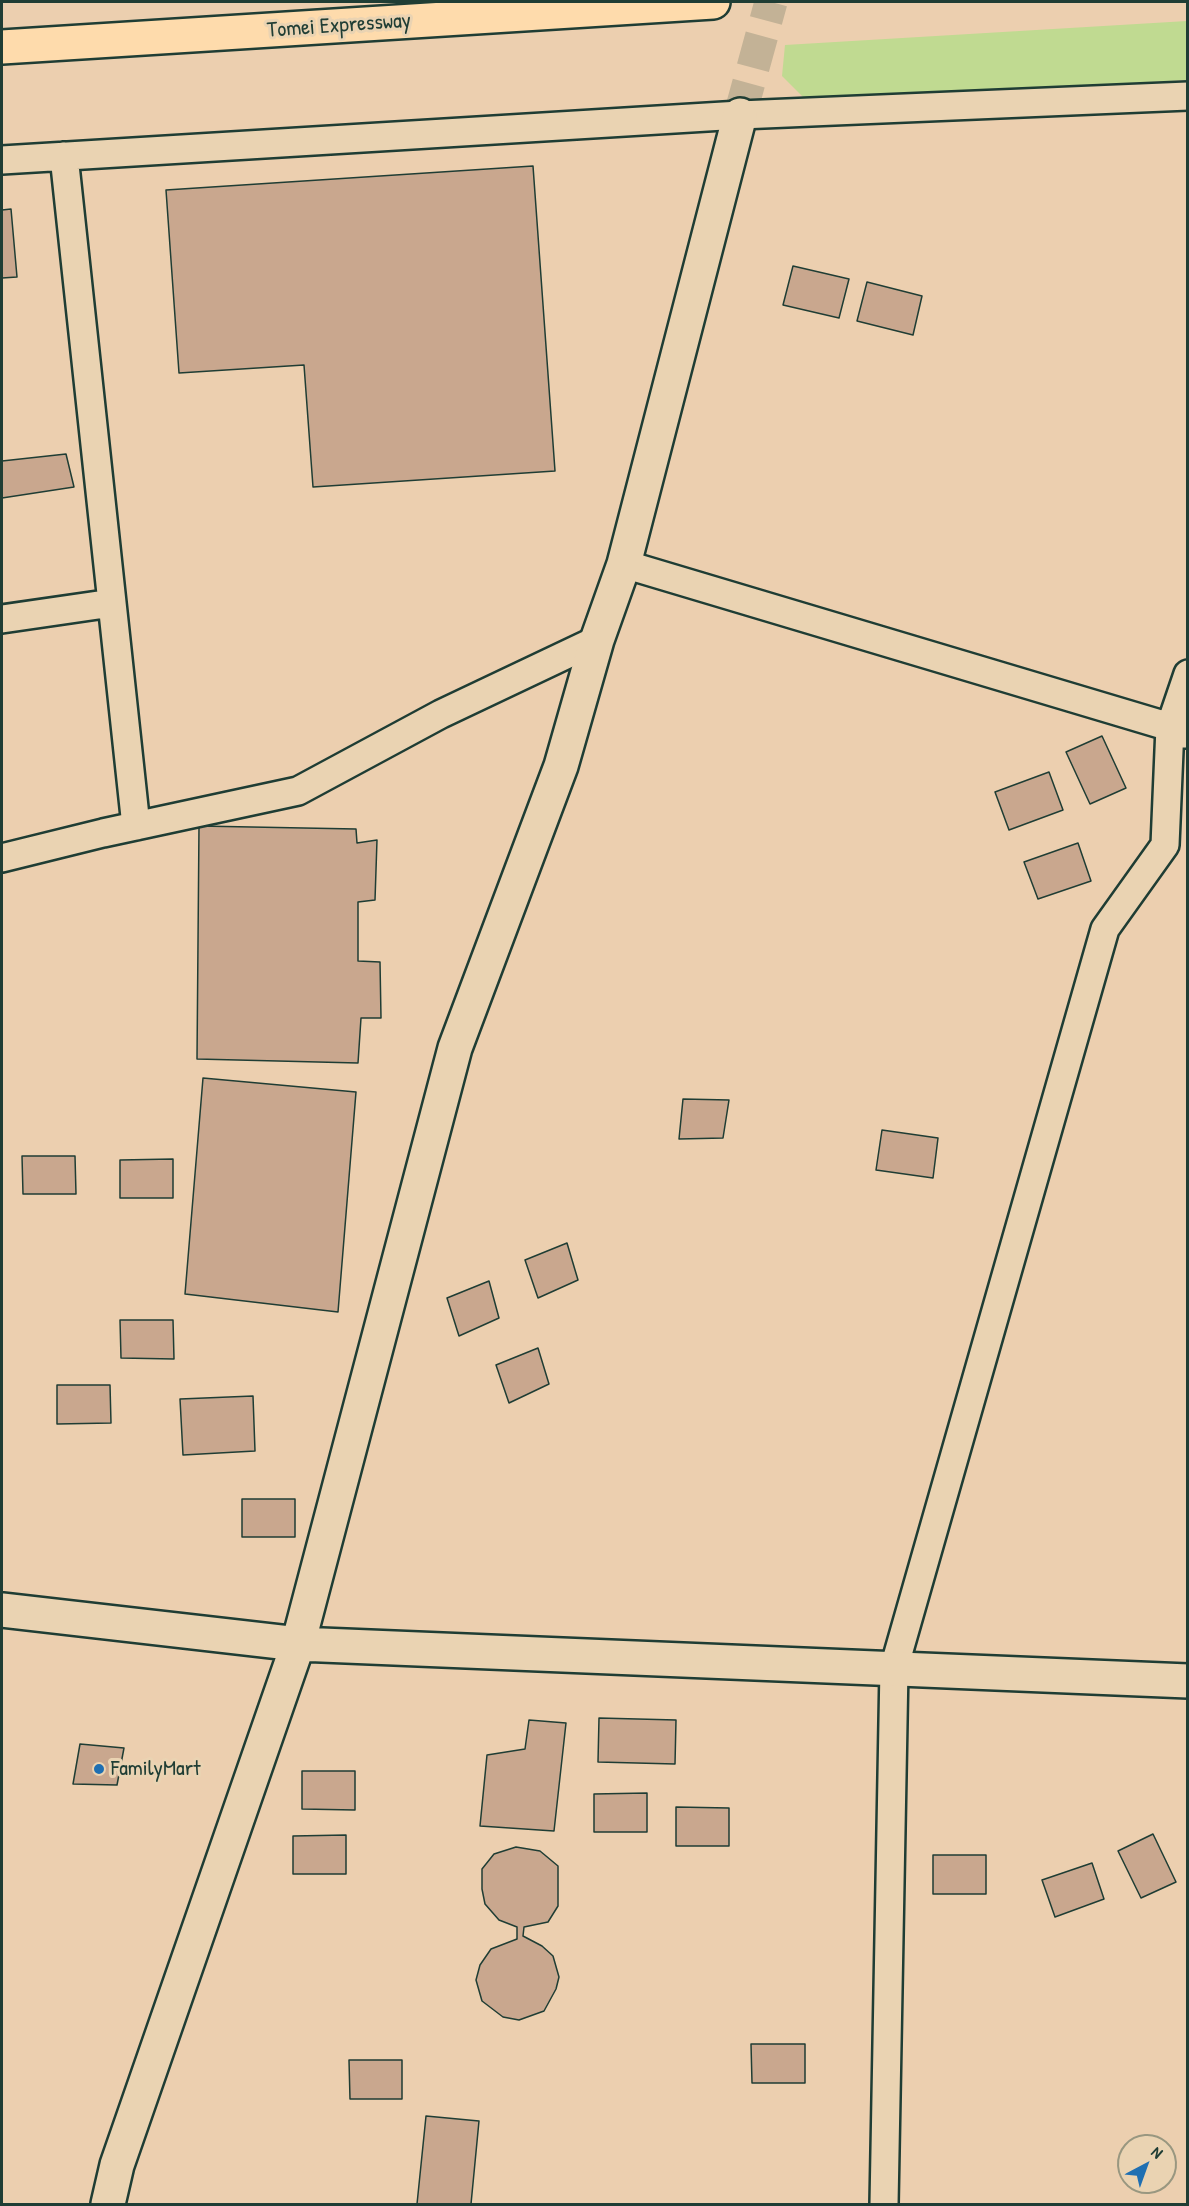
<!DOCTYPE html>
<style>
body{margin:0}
#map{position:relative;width:1189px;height:2206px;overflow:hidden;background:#eccfaf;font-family:"Patrick Hand",sans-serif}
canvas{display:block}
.frame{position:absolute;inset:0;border:3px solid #1f3d34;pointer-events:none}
.north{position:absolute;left:1117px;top:2134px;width:60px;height:60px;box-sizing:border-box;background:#ead3b2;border:2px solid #999780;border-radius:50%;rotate:41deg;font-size:16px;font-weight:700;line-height:24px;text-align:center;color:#1f3d34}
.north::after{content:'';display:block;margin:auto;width:21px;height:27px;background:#1f6fb2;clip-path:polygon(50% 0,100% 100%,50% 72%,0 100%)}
</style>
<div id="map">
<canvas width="1189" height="2206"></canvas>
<div class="frame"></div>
<div class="north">N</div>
</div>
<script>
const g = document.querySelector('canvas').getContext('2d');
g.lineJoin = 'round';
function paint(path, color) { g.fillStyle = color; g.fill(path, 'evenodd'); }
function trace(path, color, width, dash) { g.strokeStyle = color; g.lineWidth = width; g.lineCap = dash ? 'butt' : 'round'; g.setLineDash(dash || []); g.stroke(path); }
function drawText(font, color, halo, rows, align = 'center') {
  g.font = font + ' "Patrick Hand",sans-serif'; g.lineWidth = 6; g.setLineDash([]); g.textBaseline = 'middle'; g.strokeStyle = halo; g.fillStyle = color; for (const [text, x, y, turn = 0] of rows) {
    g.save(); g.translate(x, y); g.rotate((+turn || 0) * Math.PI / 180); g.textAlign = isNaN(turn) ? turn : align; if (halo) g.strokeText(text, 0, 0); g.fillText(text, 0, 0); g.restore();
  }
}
const green = new Path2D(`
 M1187,21V80L807,101L782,76L785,45Z`);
const building = new Path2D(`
 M533,166L555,471L313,487L304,365L179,373L166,190Z
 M11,209L17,277L2,278V210Z
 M793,266L849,279L839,318L783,305Z
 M867,282L922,296L913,335L857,321Z
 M66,454L74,487L2,498V461Z
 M1102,736L1126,788L1090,804L1066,752Z
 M1049,772L1063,810L1009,830L995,792Z
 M199,826L356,829L357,843L377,840L375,900L358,902V961L380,962L381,1018H361L358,1063L197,1059Z
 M1078,843L1091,881L1038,899L1024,862Z
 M203,1078L356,1092L338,1312L185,1294Z
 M683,1099L729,1100L723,1138L679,1139Z
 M882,1130L938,1138L933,1178L876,1170Z
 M22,1156H75L76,1194H23Z
 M173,1159V1198H120V1160Z
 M567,1243L578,1280L538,1298L525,1260Z
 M489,1281L499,1318L459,1336L447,1298Z
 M120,1320H173L174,1359L121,1358Z
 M538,1348L549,1384L509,1403L496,1365Z
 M57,1385H110L111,1423L57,1424Z
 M253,1396L255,1451L183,1455L180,1399Z
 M242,1499H295V1537H242Z
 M599,1718L676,1720L675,1764L598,1762Z
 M529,1720L566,1723L554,1831L480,1826L487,1755L525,1749Z
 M80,1744L124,1748L117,1785L73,1784Z
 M302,1771H355V1810L302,1809Z
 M647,1793V1832H594V1794Z
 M676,1807L729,1808V1846H676Z
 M1153,1834L1176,1882L1141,1898L1118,1851Z
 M346,1835V1874H293V1836Z
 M516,1847L540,1851L558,1866V1906L548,1922L524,1927L523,1936L542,1946L553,1956L559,1977L556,1989L544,2011L519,2020L503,2017L482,2001L476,1980L480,1965L491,1949L517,1939V1927L499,1920L485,1904L482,1889V1869L494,1854Z
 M933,1855H986V1894H933Z
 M1092,1863L1104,1899L1055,1917L1042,1880Z
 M751,2044H805V2083H752Z
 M349,2060H402V2099H350Z
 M426,2116L479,2121L471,2204H417Z`);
const tertiaryTunnel = new Path2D(`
 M740,115L771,2`);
const minor = new Path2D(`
 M64,156L136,826
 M2,160L740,115L1188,96
 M624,564L1170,727L1185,734
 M2,619L112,603
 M2,858L103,833L298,791L441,714L597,640
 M884,2204L894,1668L1105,929L1165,845L1170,727L1188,674`);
const tertiary = new Path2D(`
 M2,1610L298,1644L1188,1681
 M108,2204L117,2165L298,1644L455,1048L561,766L597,640L624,564L740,115`);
const motorway = new Path2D(`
 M2,47L713,2`);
const markers = [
 [99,1769,6,"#1f6fb2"]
];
const streetNames = [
 ["Tomei Expressway",339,26,-4]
];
const poiNames = [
 ["FamilyMart",111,1769]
];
paint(green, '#c0da91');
paint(building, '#c9a78e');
trace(building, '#1f3d34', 1.5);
trace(tertiaryTunnel, '#c3b296', 33, [33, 16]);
trace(minor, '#1f3d34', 32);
trace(tertiary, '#1f3d34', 38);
trace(motorway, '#1f3d34', 38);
trace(minor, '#ead3b2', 27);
trace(tertiary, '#ead3b2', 33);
trace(motorway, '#fedbac', 33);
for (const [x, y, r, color] of markers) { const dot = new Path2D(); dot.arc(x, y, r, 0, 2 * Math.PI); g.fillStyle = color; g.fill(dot); trace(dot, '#ead3b2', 2); }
drawText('22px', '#1f3d34', '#ead3b2', streetNames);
drawText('22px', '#1f3d34', '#ead3b2', poiNames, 'left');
</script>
